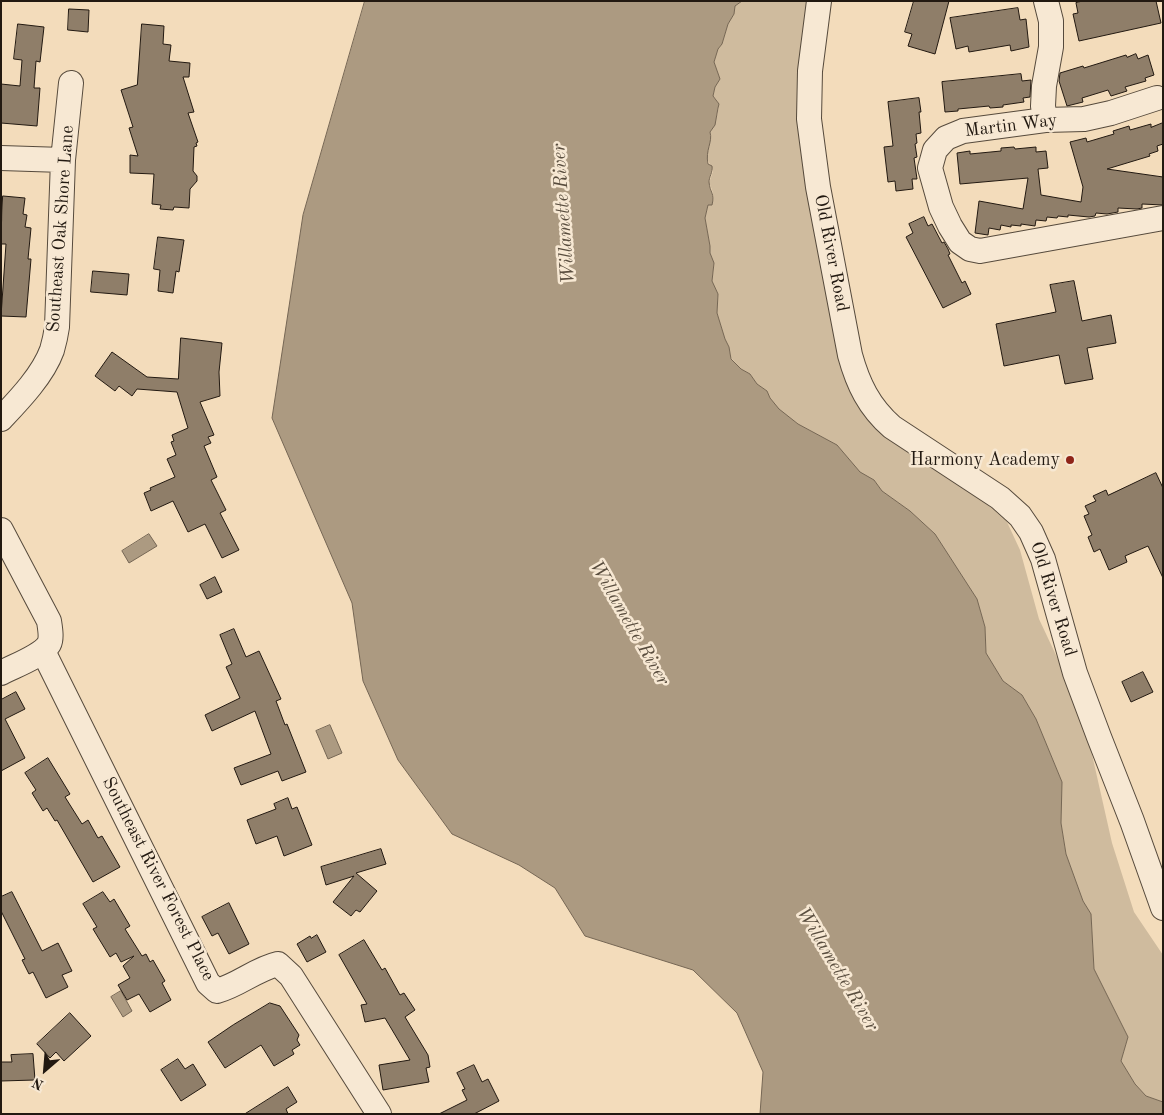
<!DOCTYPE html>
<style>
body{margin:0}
#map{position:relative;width:1164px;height:1115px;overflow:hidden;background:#f3dcbb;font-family:"Old Standard TT",serif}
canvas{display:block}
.frame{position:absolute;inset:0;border:2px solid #221911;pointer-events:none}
.north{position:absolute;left:20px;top:1045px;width:50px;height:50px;-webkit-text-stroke:4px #f7e8d3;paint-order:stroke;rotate:207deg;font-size:14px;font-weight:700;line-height:20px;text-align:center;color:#221911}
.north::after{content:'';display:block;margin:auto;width:18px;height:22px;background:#221911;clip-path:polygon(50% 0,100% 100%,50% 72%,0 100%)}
</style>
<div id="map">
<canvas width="1164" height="1115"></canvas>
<div class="frame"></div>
<div class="north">N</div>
</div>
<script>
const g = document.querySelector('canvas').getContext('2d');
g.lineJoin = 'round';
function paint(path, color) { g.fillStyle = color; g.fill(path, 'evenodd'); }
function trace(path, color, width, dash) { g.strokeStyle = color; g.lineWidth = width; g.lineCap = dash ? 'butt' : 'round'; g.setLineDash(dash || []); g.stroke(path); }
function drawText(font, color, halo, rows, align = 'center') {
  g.font = font + ' "Old Standard TT",serif'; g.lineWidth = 5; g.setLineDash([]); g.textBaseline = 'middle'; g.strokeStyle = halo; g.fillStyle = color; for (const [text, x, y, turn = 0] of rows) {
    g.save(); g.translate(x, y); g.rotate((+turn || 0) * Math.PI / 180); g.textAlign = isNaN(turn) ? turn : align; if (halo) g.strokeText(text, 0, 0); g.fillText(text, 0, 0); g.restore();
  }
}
const green = new Path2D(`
 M742,1H813L809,29L850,382L1007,522L1020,550L1039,619L1071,687L1091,750L1112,843L1134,912L1163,955V1102L1146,1096L1135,1084L1121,1061L1128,1037L1094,969L1091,914L1083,901L1066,854L1061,823L1062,782L1036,719L1022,695L1003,681L986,653L985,627L977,599L935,534L910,511L882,491L874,480L859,472L837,445L798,424L778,409L770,398L767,391L757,384L750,374L741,369L731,358L729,347L725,339L717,313L718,294L712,281L714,266L710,253V246L705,218L708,205L713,201C714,194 712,189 709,183L713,171L707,158V149L711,136L710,132C714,126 720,110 718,103C717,100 715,98 713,96L715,87L720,79L714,62L718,49L722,44L728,24L734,14L735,6Z`);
const water = new Path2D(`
 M365,1H742L735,6L734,14L728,24L722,44L718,49L714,62L720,79L715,87L713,96L719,104L718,108L715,125L710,132C713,142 705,150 708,164L712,166C713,172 709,177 709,182C710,193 715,193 712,205H708L705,218L710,246V253L714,263L712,281L718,294L717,313L725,339L729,347L731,359L741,369L750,374L757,384L767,391L770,398L779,409L798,424L837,445L860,472L874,480L882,491L910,511L935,534L977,599L985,627L986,653L1003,681L1022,695L1036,719L1062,782L1061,823L1066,854L1083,901L1091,914L1094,969L1128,1037L1121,1061L1135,1084L1146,1096L1163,1102V1114H760L763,1072L737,1013L693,970L585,936L555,888L519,865L452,834L398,760L363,681L352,603L272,418L303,215Z
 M149,534L157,546L129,563L122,551Z
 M330,725L342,753L328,759L316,731Z
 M121,991L132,1011L123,1017L111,997Z`);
const building = new Path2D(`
 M914,1H949L935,54L908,46L912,34L905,32Z
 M1083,1H1156L1161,23L1079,41L1073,14L1078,13L1076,3Z
 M1018,8L1020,20L1026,19L1029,47L1011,51L1010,45L969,52L968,46L956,49L950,18Z
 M69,9L89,10L88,32L68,30Z
 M18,24L44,27L40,62L36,61L34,88H40L37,126L1,123V84L20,86L22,60L14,59Z
 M142,24L164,26L163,44L171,45L169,61L190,63L189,77H183L194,112L188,113L198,142L196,143L197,146L194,147L193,171L197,176V181L190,189L189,208L174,207L173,210L160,209L161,205L152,204L154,174L130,173V155L138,156L129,128L133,127L121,90L137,85Z
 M1136,54L1138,59L1148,55L1154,75L1145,78L1146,81L1125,87L1127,91L1111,96L1108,90L1082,98L1083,102L1067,106L1059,81L1060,73L1083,66L1084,68L1126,55L1127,57Z
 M1021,74L1022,81L1031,80L1030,97L1023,98L1024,102L1003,105V107L990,108L989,106L958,109V111L945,112L942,82Z
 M919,98L921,112H919L921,133L916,134L917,143L915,144L917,157L914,158L917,179H912L913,189L896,191L895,181L888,182L884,147L893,146L888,102Z
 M1163,123V144L1157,146L1158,151L1149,154L1150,156L1107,169L1163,177V205L1142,204V208L1137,209L1118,208V212L1107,214L1096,213L1095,216L1089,217L1068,215V217L1058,216L1057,218L1047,217L1046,221L1036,220L1035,226L1021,224V226L1011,225V227L1001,225L1000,230L989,228L988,235L975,233L979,201L1023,209L1028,178L960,184L957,153L970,151V154L1001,151V148L1014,147L1015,149L1036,147V152L1046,151L1048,168L1038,169L1041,195L1081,202L1083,187L1070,142L1086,138L1087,142L1114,134L1113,131L1129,126L1130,130L1151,124V127Z
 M3,196L25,198L23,214L27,215L25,227L31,228L28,259H31L26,317L1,316L6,244H1Z
 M924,217L928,226L932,224L942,243L944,242L948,249L950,254L948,255L962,283L965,281L971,294L943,308L906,237L913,233L909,224Z
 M158,237L184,240L179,272L176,271L173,293L158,291L160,270L154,269Z
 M93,271L129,274L127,295L91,292Z
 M1074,281L1082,321L1111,315L1116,343L1087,348L1093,379L1065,384L1059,355L1004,366L996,324L1056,312L1050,285Z
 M181,338L222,343L219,372L220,396L200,402L214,435L208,437L211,443L204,446L217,477L211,480L226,510L220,513L239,550L222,558L205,524L188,532L173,501L151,511L144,493L151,490L150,488L175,477L167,459L176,455L171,442L174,441L172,435L188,428L177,392L137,389L132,396L119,386L115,391L95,376L112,352L147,377L178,379Z
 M1156,473L1163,488V578L1148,546L1125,556L1127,562L1109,570L1100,549L1094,552L1088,537L1092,535L1084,516L1089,514L1085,506L1096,501L1093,496L1106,490L1108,495Z
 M215,577L222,592L207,599L200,585Z
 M234,629L246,657L259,651L281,699L276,701L285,725L287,724L306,772L282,781L278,771L241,785L234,768L271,754L255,711L212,731L205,715L240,698L226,667L232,664L220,635Z
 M1143,672L1153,692L1131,702L1122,682Z
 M16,692L25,709L5,719L25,758L1,771V700Z
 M48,758L70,794L65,797L82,824L88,820L98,838L102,836L120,867L93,882L57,820L55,821L47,808L43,811L32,793L36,790L25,773Z
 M288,798L292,809L297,807L312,845L284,856L277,836L256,844L247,820L276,809L274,804Z
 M381,849L386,864L356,873L377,891L360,912L356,910L351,916L333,902L354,876L326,885L321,867Z
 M12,892L42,951L58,943L72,971L62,975L68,987L46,998L33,972L29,974L22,960L25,959L1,911V897Z
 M103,892L110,902L114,899L130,926L125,929L142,956L146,954L150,962L153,960L165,981L162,983L171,1000L150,1012L139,994L127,1000L118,985L130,978L123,966L134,956L121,962L116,953L110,957L93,929L97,927L83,904Z
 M229,903L249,944L229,954L218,933L212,936L202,917Z
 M317,935L326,952L307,962L297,944L310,936L311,938Z
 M364,940L382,970L385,968L400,995L404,993L415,1010L405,1017L428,1055L430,1067L426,1068L429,1082L383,1090L379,1065L410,1060L385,1018L365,1022L361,1005L367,1004L339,955Z
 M270,1003L280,1006L299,1035L297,1040L300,1045L292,1050L294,1054L274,1066L261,1045L225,1068L208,1042L233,1025Z
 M70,1013L91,1036L64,1061L56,1052L50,1058L37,1044Z
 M33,1054L35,1080L1,1081V1062H12L11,1055Z
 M178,1059L185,1069L193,1064L206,1085L181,1101L161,1070Z
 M474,1065L482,1082L488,1079L499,1101L474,1114H439L467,1100L462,1090L465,1089L457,1073Z
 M288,1087L297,1102L286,1109L288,1114H245Z`);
const minor = new Path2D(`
 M819,1L810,71L809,119L818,187L850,355C858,384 869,407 892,427L1000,498L1020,516L1031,532L1043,559L1075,673L1099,737L1132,821L1163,908
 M1157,98L1111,113L1084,119L1045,120L963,131L946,138L935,150L930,168L941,207L950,226L960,242L970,249L980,251L1163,218
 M1045,120L1043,106L1044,86L1051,47V21L1046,1
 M1,158L63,160
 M1,419C19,400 43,375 52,350C54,343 56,334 57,327L63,160L71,83
 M1,530L49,621C50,628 52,638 49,644C42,656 14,666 1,673
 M43,651L208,983L217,991C239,985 256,969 278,964L291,976L379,1114`);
const markers = [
 [1070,460,5,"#8f2418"]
];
const streetNames = [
 ["Martin Way",1011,126,-7],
 ["Southeast Oak Shore Lane",61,229,-86],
 ["Old River Road",831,253,79],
 ["Old River Road",1053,599,73],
 ["Southeast River Forest Place",158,879,63]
];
const poiNames = [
 ["Harmony Academy",1060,460]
];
const waterNames = [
 ["Willamette River",564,214,-94],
 ["Willamette River",629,623,60],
 ["Willamette River",837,969,59]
];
paint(green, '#cfbb9e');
paint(water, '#ac9a81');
trace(water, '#756654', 1);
paint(building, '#8f7e69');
trace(building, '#221911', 1);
trace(minor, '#564a3c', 26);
trace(minor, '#f7e8d3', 24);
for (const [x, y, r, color] of markers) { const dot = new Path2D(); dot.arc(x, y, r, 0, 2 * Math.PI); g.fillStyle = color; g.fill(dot); trace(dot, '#f7e8d3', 2); }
drawText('18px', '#221911', '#f7e8d3', streetNames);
drawText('18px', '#221911', '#f7e8d3', poiNames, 'right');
drawText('italic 19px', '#594d3e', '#f7e8d3', waterNames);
</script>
